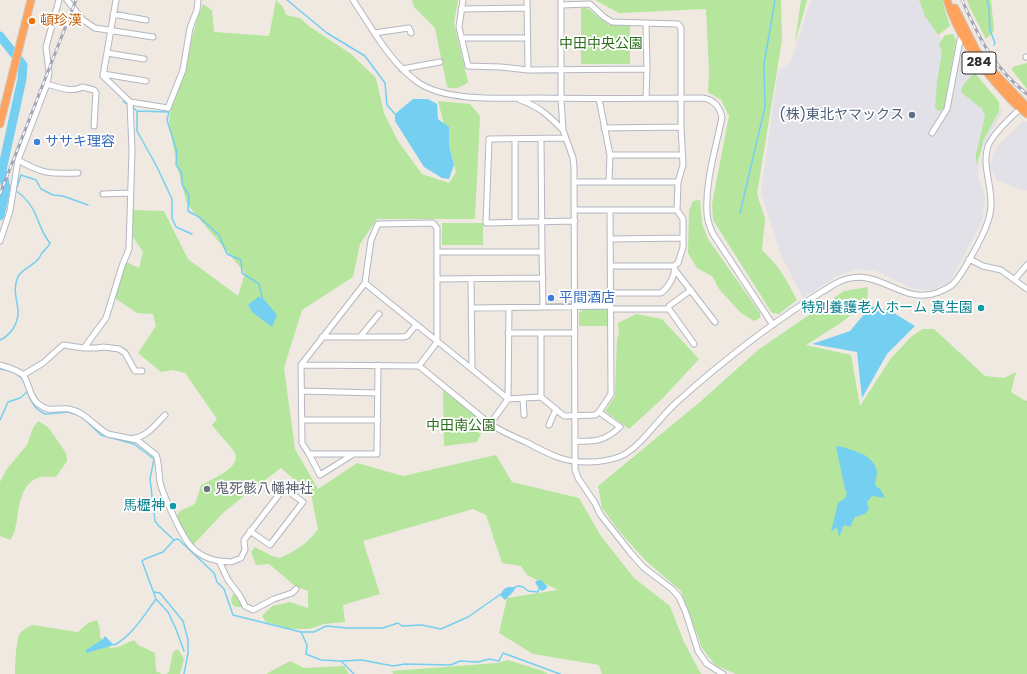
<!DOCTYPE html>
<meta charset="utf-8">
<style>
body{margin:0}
canvas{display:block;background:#efe9e1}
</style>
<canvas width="1027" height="674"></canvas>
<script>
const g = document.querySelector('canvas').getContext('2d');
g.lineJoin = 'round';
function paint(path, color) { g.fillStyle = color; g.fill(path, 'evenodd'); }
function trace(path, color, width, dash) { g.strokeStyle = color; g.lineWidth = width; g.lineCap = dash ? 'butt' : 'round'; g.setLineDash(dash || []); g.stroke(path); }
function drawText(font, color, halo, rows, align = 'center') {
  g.font = font + ' Poppins,"Noto Sans JP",sans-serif'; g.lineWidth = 3.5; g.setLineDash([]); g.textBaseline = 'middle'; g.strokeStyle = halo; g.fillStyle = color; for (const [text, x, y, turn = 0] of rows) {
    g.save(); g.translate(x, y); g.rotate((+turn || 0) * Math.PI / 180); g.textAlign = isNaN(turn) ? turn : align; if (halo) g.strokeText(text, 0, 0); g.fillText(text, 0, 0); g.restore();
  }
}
const industrial = new Path2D(`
 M811,0H926L942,42L966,64L1003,111L980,152L978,176L985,197L982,222L949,283L932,290L913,289L876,271L858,269L837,276L803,298L781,255L761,192L778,71L791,62Z
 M1023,121L1027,122V190H1021L997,180L990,168L993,154L998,145Z`);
const green = new Path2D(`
 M276,0L283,7L286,15L300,18L310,27L351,54L376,78L384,113L398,141L422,174L449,183L456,172L438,101L470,104L480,116L475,219H377L360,244L353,277L302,310L284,368L295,449L318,489L357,463L403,476L496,455L512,482L579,498L601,536L634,578L670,606L684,642L701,674H602L599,665L533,654L499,633L507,598L558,590L527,575L521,566L502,563L486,515L473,509L363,541L380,594L343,605L345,622L324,624L309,629H290L266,622L262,616L272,606L290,602L308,608V591L295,586L269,564L256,565L251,552L255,547L272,556L280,558C297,550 307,544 318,529L311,494L281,468L249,492L224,512L192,546L175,519L180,511L193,505L196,502L201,485C212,479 246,466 233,450C226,441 219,434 212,425L217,419L185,373L173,370L161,372L138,353L156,326L153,314L137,313L113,297L126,262L139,268L143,252L133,237L132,210L164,211L188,259L238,296L245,273L187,204L176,162L169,121L172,103L182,75L197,20L203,4L212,10L214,32L269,36Z
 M412,0H458L454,23L468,82C462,87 455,90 447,87L435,28L414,7Z
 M595,0H781L782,40L757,194L765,219L762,250C780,267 786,279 797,300L779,314L772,313L713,220L712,204L729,116L721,100L708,92L709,72L706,9L619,13Z
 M801,0H807L795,43Z
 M919,0H942L950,26L938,35L925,16Z
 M967,0H991L994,31L986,39L970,8Z
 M581,8H587L609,25H630V64H581Z
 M953,34L956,40L944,108L940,111L935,109L937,82L942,52L939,44L945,35Z
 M1027,63V89L1012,70L1013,67Z
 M975,73L999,102V111L983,141L981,152L976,164V154L985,116L982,109L961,92C963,83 968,79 975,73Z
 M700,200L702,223L708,239L760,313V318L754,321L741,313L719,289L713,277L697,268L688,253L689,210L693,201Z
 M442,223H483V245H442Z
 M868,287L867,303L839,324L806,345L851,355L860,406L891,358L912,336L923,329H934L985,376L1004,378L1016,372L1011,392L1022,399L1027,401V674H736L715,665L702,648L681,591L645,560L620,532L602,508L598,486L700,402L758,350L844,291Z
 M584,309H605L608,312L609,326H579V313Z
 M636,314L662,319L699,359L663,398L629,429L605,411L615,396L617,338L619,334L618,323Z
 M443,390L486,424L477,442L444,446Z
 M38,421L48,427L66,453L67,461L56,477C51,477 46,476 41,477C22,481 19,504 17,520C15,528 15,534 10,540L0,536V482L6,470L27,445L33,428Z
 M236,592L245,606C238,608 233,608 231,601L232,596Z
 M97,620L100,629V637L111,648L118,647L134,640L138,645L155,653L156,671L162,674H15C15,665 16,643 19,635C22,630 27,627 32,625L78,632L88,623Z
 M178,649L184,659L180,674H166L169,672L173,652Z
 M508,660L543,671L548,674H393L392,671L497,663Z
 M290,661L304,668L344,666L349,674H266Z`);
const water = new Path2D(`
 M413,99H428L437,104L438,119L449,127V145L454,165L449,179L442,178L424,167L395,121V114Z
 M258,297H262L277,315L272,327L252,312L248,305Z
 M871,306L889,310L915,326L887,354L862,398L857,352L812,344L850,331Z
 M839,446C854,451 874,454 877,472C877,476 875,481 875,485L880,489L885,498L872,496L867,502L869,509L865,514L855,517L850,527L844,525L839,537L837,527L831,532L838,503L845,498L847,493L845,489L836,447Z
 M538,580H541L547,586V588L542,591L539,589L535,582Z
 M508,587H516L513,592L505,600L500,595L504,589Z
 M105,636L114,645L86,653V650L103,639Z`);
const stream = new Path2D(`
 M287,0L327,33L365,56L385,83L387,105L395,114
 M987,0L989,8L990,30L995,43L994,45
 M123,101L128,105
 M132,107L137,111V131L157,167L172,199V218L176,227L192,234
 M137,111L169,112L167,120L177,152L176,165L182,173V184L189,196L188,211L199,217L219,235L227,254L241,260L242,273L259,284L262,297
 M6,188L12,189
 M16,190L21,175L36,180L41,189L53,195L63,196L88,205
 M740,213L765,107L764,64L775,0
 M0,340C11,335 19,323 18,310C17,299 13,291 17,279C20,269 33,267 39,258C40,257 41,254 42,253C45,249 48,248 50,243C43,235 41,227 37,218C33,206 25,197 15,190
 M0,369C6,370 14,371 18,375C30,382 24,404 45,414L68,412L81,416L101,435L134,444L154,459L150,479L155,521L159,526L174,540L178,539L214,573L217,582L224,589L233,615L301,632H314L326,626L347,628H383L398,623L402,626L422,625L441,629L468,617L501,594
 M0,420L8,402L20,398L27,392
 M174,540L163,552L145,559L142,561L156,599L168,612L176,629L184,651
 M515,587L519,586L523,587L528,591L538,592L539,589
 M154,592L160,593L183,621L188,640V653L184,674
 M301,632L307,645L306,654L321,660L341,661L354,674
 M114,645C131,637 145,614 156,599
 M341,661L362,660L393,666L405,664L451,665L460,661L478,662L489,659L499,661L503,653L560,674`);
const river = new Path2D(`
 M0,36L23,65L22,79L2,170L6,188L0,216`);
const minor = new Path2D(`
 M67,0L83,20L95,28L153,37
 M353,0C372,28 390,63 419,83C448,102 503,98 538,98C592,99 647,98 702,98C713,99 719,105 722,117C716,148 705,181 707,213C707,221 710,227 713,234L773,325
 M463,0L459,27L468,66L501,67L528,70L647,69L646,24
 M527,0L528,70
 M561,0V99L563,130L573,158L574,167L575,469L578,478L595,503L600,514L630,552L643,567L672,589L679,597L686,613L698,651L707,664L723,674
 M561,5L590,4L604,17L612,22L678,24L681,28V127L683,165L678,182L677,210L683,219V247L678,263L674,266C676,275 668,288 661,293H611
 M461,9L527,8
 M113,14L146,20
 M374,33L409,28L411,33
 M462,38H527
 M107,53L144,59
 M1026,57H1027
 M402,69L440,62
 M103,74L146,81
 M47,84C57,87 73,93 82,87L94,90L96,93L94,126
 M646,98L647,69
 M599,99L610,155L609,181
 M520,100C539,106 550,117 563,130
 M130,102L168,108L183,70L190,28L197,10L198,0
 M604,128L681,127
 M932,133L947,109L960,40L962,36L964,35
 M566,138L489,139L486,223L575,221
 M515,139V222
 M610,155H682
 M18,160C43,174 49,174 78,173
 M575,182H678
 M103,194L130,193
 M575,210H677
 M611,239L683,238
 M0,241L10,211L18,160L47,84L49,72L46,47L59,0
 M542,252L543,307
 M969,259L983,266L1001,270L1027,289
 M611,266H674
 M675,270L715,322
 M437,279L543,278
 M471,279L472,369
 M1015,279L1027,265
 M365,283L371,240L378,224L433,223L437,228V252
 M691,290L669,306V309L694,344
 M472,308L611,306
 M611,309H669
 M508,333H575
 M541,333V397
 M322,337H403L407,336L416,325
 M360,337L379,314
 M84,348H97L103,347L119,349L125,353L135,371H142
 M0,365C7,367 18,370 23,375C29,382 29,395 37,403C52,414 54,407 69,409C85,412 95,427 108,434L137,440L156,455C160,465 158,476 161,486C164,496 169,506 173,515C184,538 191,556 219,561L228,580L240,596L245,606L253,610L274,599L292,593L296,589
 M301,365L419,366L490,424C501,431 514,437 526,442C537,448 548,454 560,458C578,464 601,463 619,457C640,449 660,416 678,401C726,358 778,318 833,285C876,259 899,308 939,292C943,290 948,288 952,285C962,276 983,236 987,224C990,217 991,209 991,202C991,183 982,164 988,146C993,134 1012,116 1022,107
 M378,365L377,454H309L302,443L301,365L365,283C412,322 461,359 508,399L541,397L564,416L595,415L599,412L611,394L610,210
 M419,366L437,342V252H542L541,139
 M23,375L43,363L63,345L84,348L106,318L122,266L129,249L132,150L130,102L103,76L116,0
 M302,391L377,393
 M523,398L524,415
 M302,420H378
 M490,424L508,399L509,308
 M549,425L556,409
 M134,438C147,437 156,424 165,415
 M575,441C595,442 605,441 620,427L599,412
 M309,454L320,475L352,455
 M219,561L231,562L241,558L245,550L244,540L284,488L303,502L270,545L250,531`);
const highway = new Path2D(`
 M947,0C958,35 978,64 1003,91C1010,99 1018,107 1027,114
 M955,8L976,50L987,65L1027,107
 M0,124L31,0`);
const rail = new Path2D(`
 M962,0C979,38 993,67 1027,94
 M0,194L76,0`);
const markers = [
 [32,21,4,"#e8710a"],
 [912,115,4,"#5c6f8a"],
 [37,142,4,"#3f7fe0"],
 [551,298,4,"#3f7fe0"],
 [981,308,4,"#0f9aa8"],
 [207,489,4,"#6b7280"],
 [173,506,4,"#0f9aa8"]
];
const shields = [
 [979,63,34]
];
const shieldNames = [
 ["284",979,63]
];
const foodNames = [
 ["頓珍漢",40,21]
];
const parkNames = [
 ["中田中央公園",601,44],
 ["中田南公園",461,426]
];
const serviceNames = [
 ["(株)東北ヤマックス",904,115]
];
const shopNames = [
 ["ササキ理容",45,142],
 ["平間酒店",559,298]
];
const cultureNames = [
 ["特別養護老人ホーム 真生園",973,308],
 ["馬櫪神",165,506]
];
const worshipNames = [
 ["鬼死骸八幡神社",215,489]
];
paint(industrial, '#e3e1e8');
paint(green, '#b6e59e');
paint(water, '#75cff0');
trace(stream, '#75cff0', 1.5);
trace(river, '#75cff0', 9);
trace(minor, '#b4b7c1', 7);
trace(highway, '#c9c9c9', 9);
trace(minor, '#fff', 5);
trace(highway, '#ffa35c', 7);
trace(rail, '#a3a6b8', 3);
trace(rail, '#fff', 1.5, [4.5]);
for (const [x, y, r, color] of markers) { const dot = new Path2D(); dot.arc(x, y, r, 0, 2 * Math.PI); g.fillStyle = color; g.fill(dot); trace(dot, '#fff', 1.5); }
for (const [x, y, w] of shields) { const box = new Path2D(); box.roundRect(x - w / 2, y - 11, w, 22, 3); g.fillStyle = '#fff'; g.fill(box); trace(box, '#2e2e2e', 1); }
drawText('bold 13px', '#2e2e2e', null, shieldNames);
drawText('14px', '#c56008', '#fff', foodNames, 'left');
drawText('14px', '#2c6e1b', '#fff', parkNames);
drawText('14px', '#4e5e75', '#fff', serviceNames, 'right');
drawText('14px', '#366cbe', '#fff', shopNames, 'left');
drawText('14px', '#0d838f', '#fff', cultureNames, 'right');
drawText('14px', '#5b616d', '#fff', worshipNames, 'left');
</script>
